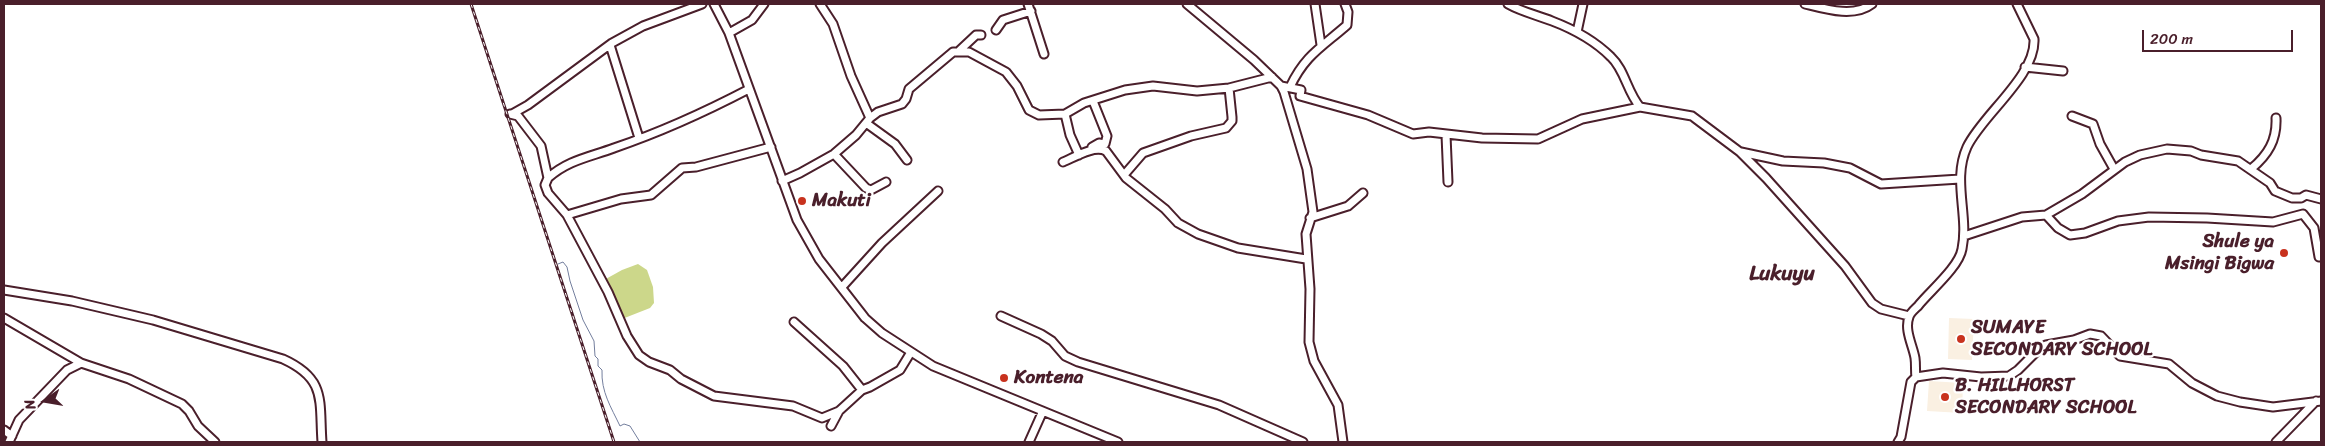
<!DOCTYPE html>
<style>
body{margin:0}
#map{position:relative;width:2325px;height:446px;overflow:hidden;background:#fff;font-family:Sriracha,sans-serif}
canvas{display:block}
.frame{position:absolute;inset:0;border:5px solid #4a1f2b;pointer-events:none}
.north{position:absolute;left:20px;top:376px;width:50px;height:50px;-webkit-text-stroke:4px #fff;paint-order:stroke;rotate:257deg;font-size:14px;font-weight:700;line-height:20px;text-align:center;color:#4a1f2b}
.north::after{content:'';display:block;margin:auto;width:18px;height:22px;background:#4a1f2b;clip-path:polygon(50% 0,100% 100%,50% 72%,0 100%)}
.scale{position:absolute;left:2142px;top:30px;width:151px;height:22px;box-sizing:border-box;border:2px solid #4a1f2b;border-top:0;padding-left:6px;font-size:15px;line-height:18px;white-space:nowrap;color:#4a1f2b;-webkit-text-stroke:4px #fff;paint-order:stroke}
</style>
<div id="map">
<canvas width="2325" height="446"></canvas>
<div class="frame"></div>
<div class="north">N</div>
<div class="scale">200 m</div>
</div>
<script>
const g = document.querySelector('canvas').getContext('2d');
g.lineJoin = 'round';
function paint(path, color) { g.fillStyle = color; g.fill(path, 'evenodd'); }
function trace(path, color, width, dash) { g.strokeStyle = color; g.lineWidth = width; g.lineCap = dash ? 'butt' : 'round'; g.setLineDash(dash || []); g.stroke(path); }
function drawText(font, color, halo, rows, align = 'center') {
  g.font = font + ' Sriracha,sans-serif'; g.lineWidth = 4.5; g.setLineDash([]); g.textBaseline = 'middle'; g.strokeStyle = halo; g.fillStyle = color; for (const [text, x, y, turn = 0] of rows) {
    g.save(); g.translate(x, y); g.rotate((+turn || 0) * Math.PI / 180); g.textAlign = isNaN(turn) ? turn : align; if (halo) g.strokeText(text, 0, 0); g.fillText(text, 0, 0); g.restore();
  }
}
const built = new Path2D(`
 M1949,318L1974,319L1972,360L1948,359Z
 M1929,381L1963,383L1962,413L1927,411Z`);
const green = new Path2D(`
 M638,264L647,270L653,287L654,303L650,308L622,319L604,280L622,270Z`);
const stream = new Path2D(`
 M558,264L563,262L567,267L570,281L583,320L594,341L595,356L598,359V366L602,370C601,392 611,407 620,426L624,424L630,426L640,442`);
const minor = new Path2D(`
 M714,4L729,33L797,220L819,259L865,318L882,333L933,366L1118,442
 M820,4L833,24L851,76L870,118
 M1028,4L1044,54
 M1187,4L1254,60L1281,86L1284,92L1307,169L1313,212L1306,234L1310,289L1309,342L1314,361L1338,405L1343,442
 M1315,4L1321,45
 M1508,4C1522,12 1537,15 1552,21C1573,29 1595,41 1611,57C1625,70 1627,92 1640,107
 M1805,4C1825,9 1854,18 1872,4
 M996,30L1003,20L1031,11
 M1577,32L1583,4
 M729,33L752,20L764,4
 M610,45L639,138
 M960,50L976,35H981
 M2025,67L2063,71
 M1281,86L1301,90L1300,96L1368,115L1413,134L1429,132L1482,138L1538,139L1582,119L1640,107L1692,116L1740,152L1766,178L1845,266L1872,303L1881,309L1909,316
 M1290,87C1305,55 1322,47 1347,25L1348,12L1345,4
 M510,114L518,116L541,146L548,178L545,185L548,193L567,215L608,292L627,336L639,355L649,362L670,370L681,379L714,396L793,406L822,418L839,411L862,390L870,387L900,370L911,352
 M512,114L528,105L612,43L643,26L702,4
 M1065,114L1070,135L1079,155
 M2072,116L2093,124L2100,144L2114,169
 M866,123L895,144L907,160
 M1446,135L1448,182
 M1092,147L1099,143L1105,144L1107,136L1093,101
 M1741,152L1783,161L1824,163L1850,168L1881,184L1960,179
 M834,154L866,188L871,190L886,182
 M1063,162C1075,157 1094,145 1106,151L1126,178L1165,209L1178,223L1198,234L1238,248L1306,259
 M2251,169C2268,155 2277,140 2276,118
 M1124,175L1143,153L1191,136L1226,128L1232,121V117L1229,88
 M548,178C568,160 590,157 614,148C661,132 705,112 749,89
 M782,181L800,173L834,154L856,135L870,118L878,112L902,104L906,99L909,89L953,52H969L1006,72L1017,86L1029,110L1039,115L1065,114L1084,103L1125,90L1153,86L1197,91L1229,88L1272,77
 M567,215L621,199L651,195L682,168L696,167L771,147
 M2046,215L2082,194L2125,162L2140,155L2167,149L2191,151L2201,155L2238,161L2270,183L2275,191L2292,198H2301L2306,195L2321,199
 M1310,218L1348,206L1363,193
 M1964,236L2022,217L2046,215L2058,228L2070,235L2085,233L2118,221L2149,217L2207,218L2273,222L2303,214L2314,228L2319,257L2321,256
 M842,287L882,243L938,191
 M4,290L72,301L153,320L283,359C327,379 319,401 322,442
 M1001,316L1041,334L1052,341L1065,356L1078,362L1219,405L1303,442
 M4,318L81,363
 M794,322L843,366L862,390
 M1916,377L1943,373L1981,377L2009,376L2018,370L2038,350L2046,345L2074,340L2090,334L2101,336L2120,356L2169,364L2192,383L2217,396L2240,402L2273,407L2321,401
 M831,426L839,411
 M4,430L12,436
 M9,442L19,420L67,370L81,363L129,379L182,404L189,411L198,426L215,442
 M1029,442L1042,413
 M1898,442L1901,437L1911,382L1916,377C1915,371 1916,365 1915,358C1913,346 1904,330 1909,317C1910,313 1915,309 1918,306C1930,291 1959,267 1962,249C1969,215 1952,180 1967,147C1982,115 2036,76 2034,39L2017,4
 M2276,442L2316,401`);
const rail = new Path2D(`
 M471,4L614,442`);
const markers = [
 [802,201,5,"#c8321e"],
 [2284,253,5,"#c8321e"],
 [1961,339,5,"#c8321e"],
 [1004,378,5,"#c8321e"],
 [1945,397,5,"#c8321e"]
];
const poiNames = [
 ["Makuti",812,201],
 ["Shule ya",2274,242,"right"],
 ["Msingi Bigwa",2274,264,"right"],
 ["SUMAYE",1971,328],
 ["SECONDARY SCHOOL",1971,350],
 ["Kontena",1014,378],
 ["B. HILLHORST",1955,386],
 ["SECONDARY SCHOOL",1955,408]
];
const quarterNames = [
 ["Lukuyu",1782,275]
];
paint(built, '#faf0e2');
paint(green, '#ccd78a');
trace(stream, '#737e9d', 1);
trace(minor, '#4a1f2b', 11);
trace(minor, '#fff', 7);
trace(rail, '#4a1f2b', 3);
trace(rail, '#fff', 1, [4]);
for (const [x, y, r, color] of markers) { const dot = new Path2D(); dot.arc(x, y, r, 0, 2 * Math.PI); g.fillStyle = color; g.fill(dot); trace(dot, '#fff', 2); }
drawText('bold 19px', '#4a1f2b', '#fff', poiNames, 'left');
drawText('bold 21px', '#4a1f2b', '#fff', quarterNames);
</script>
